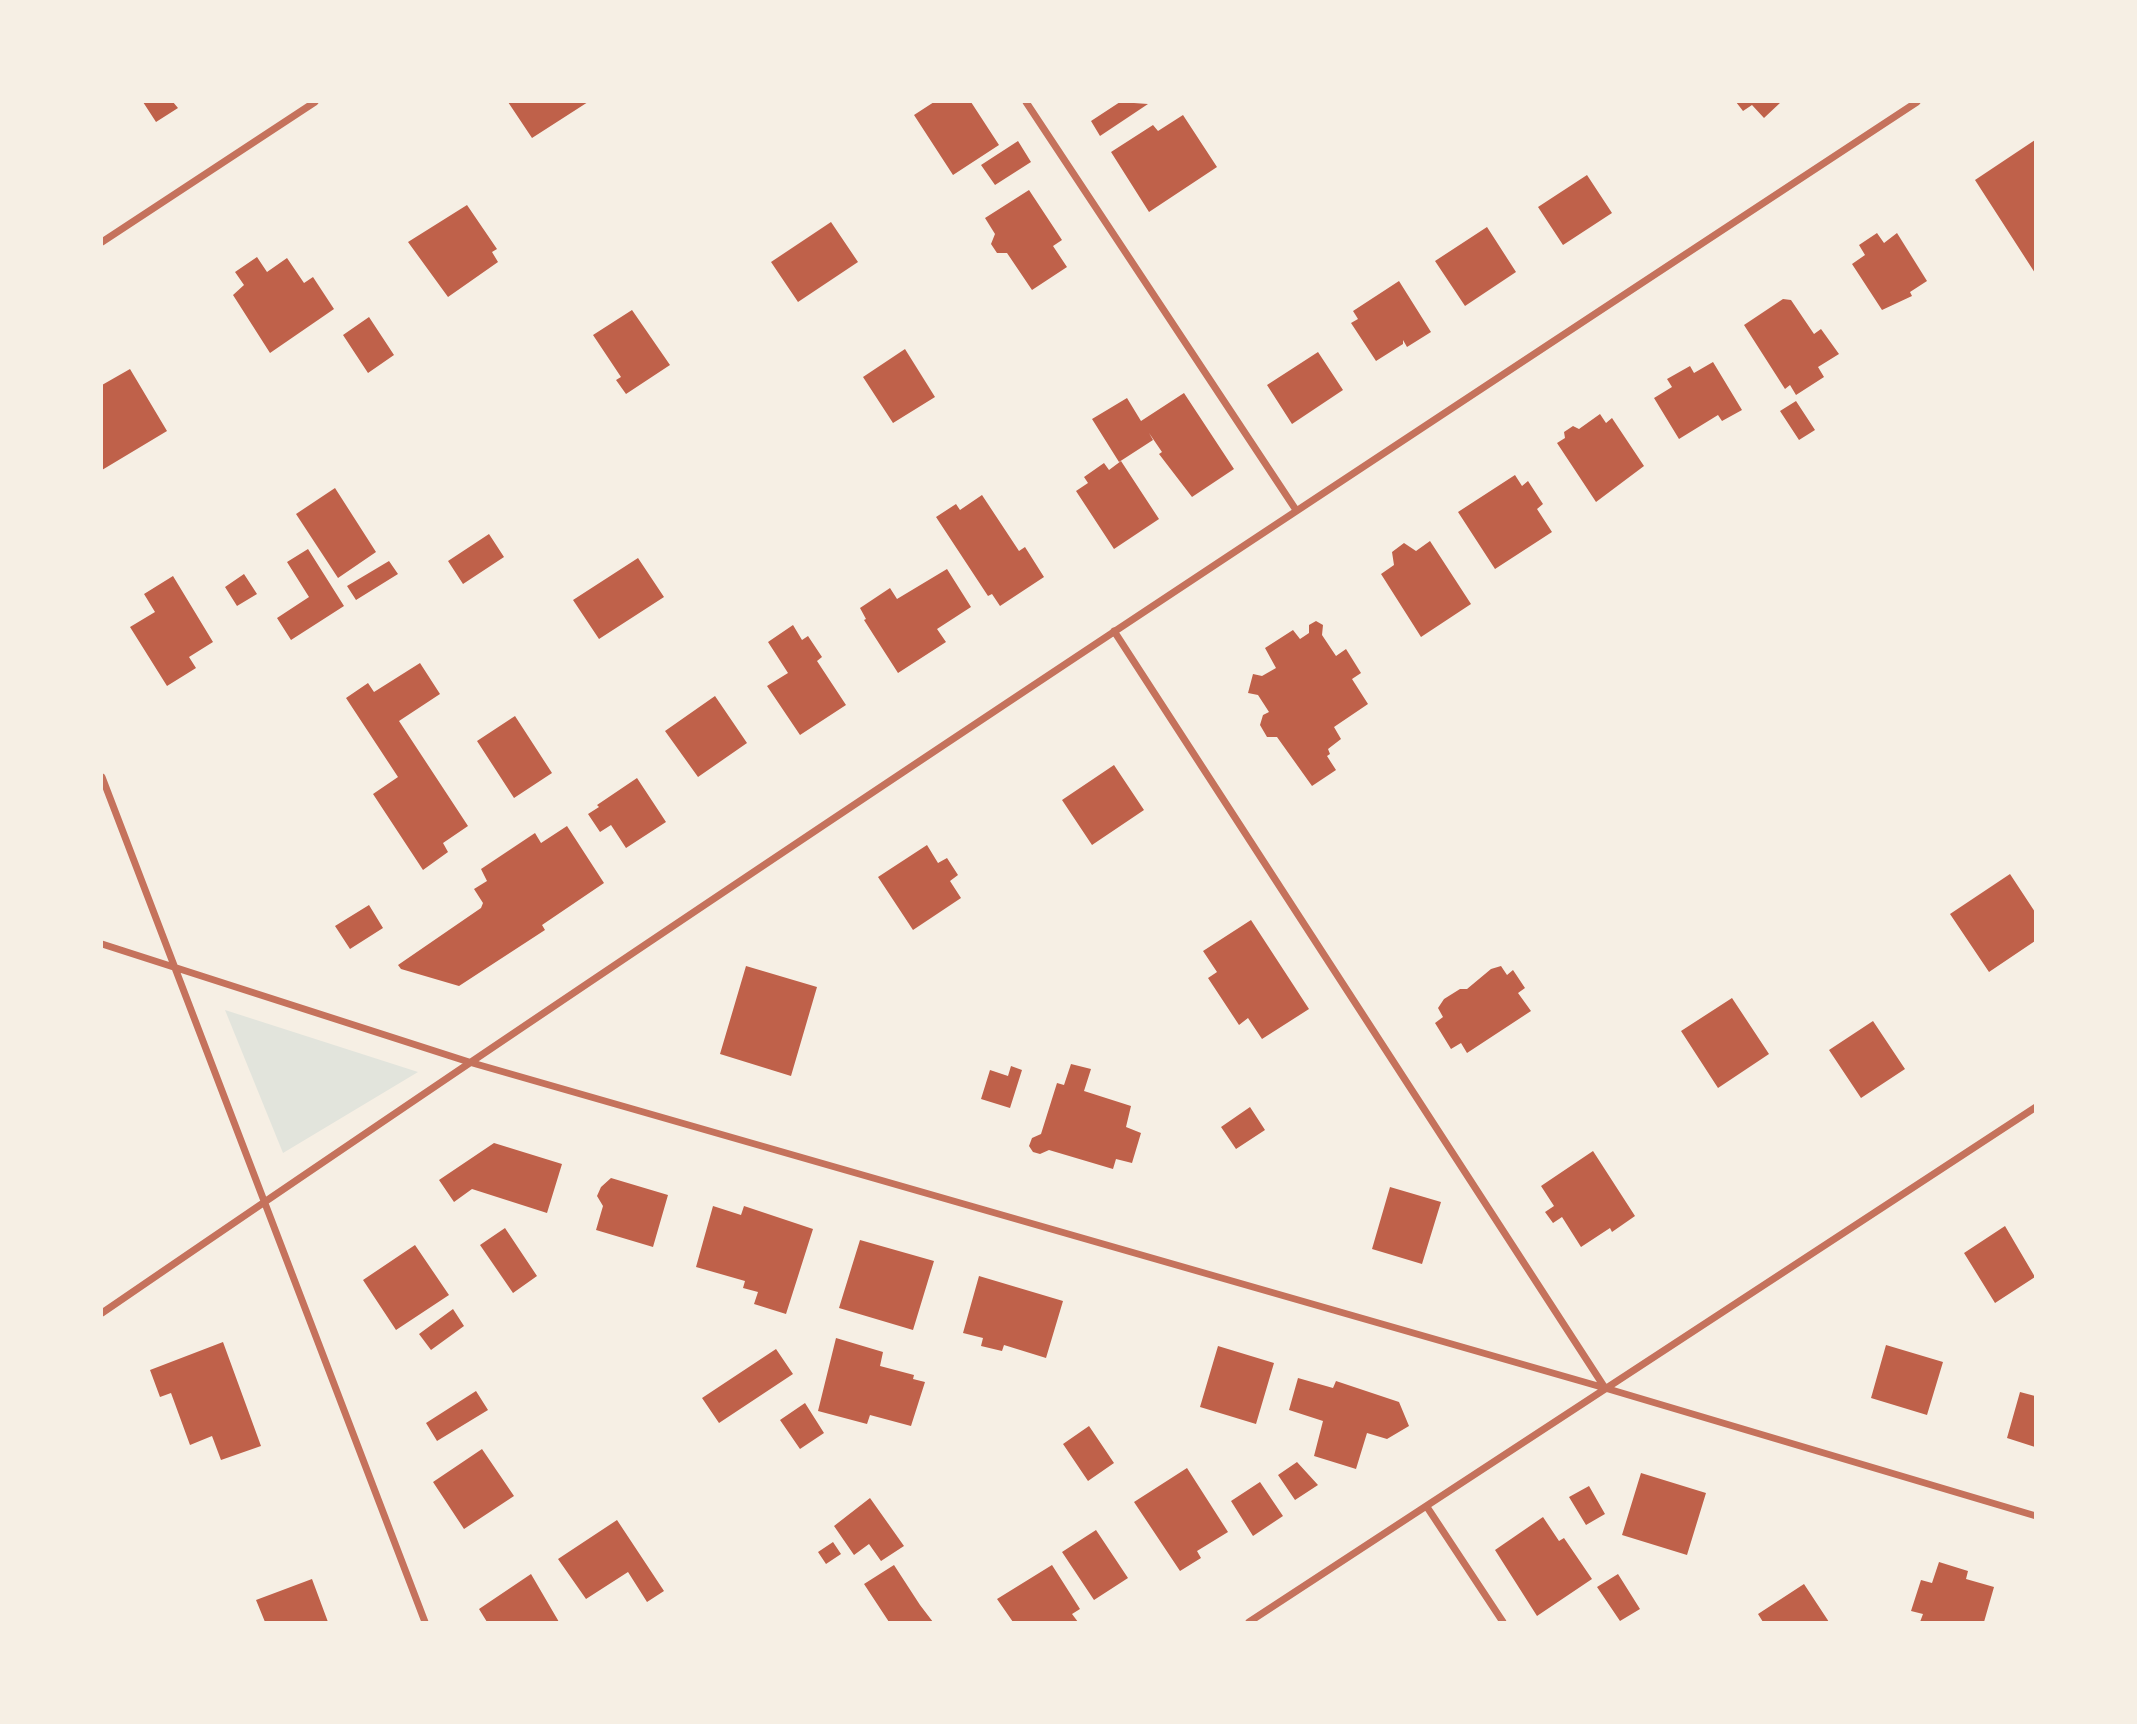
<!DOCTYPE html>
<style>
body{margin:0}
#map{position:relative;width:2137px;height:1724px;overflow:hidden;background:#f6efe4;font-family:Barlow,sans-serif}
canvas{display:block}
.frame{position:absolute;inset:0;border:103px solid #f6efe4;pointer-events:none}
</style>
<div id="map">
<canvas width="2137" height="1724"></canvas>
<div class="frame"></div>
</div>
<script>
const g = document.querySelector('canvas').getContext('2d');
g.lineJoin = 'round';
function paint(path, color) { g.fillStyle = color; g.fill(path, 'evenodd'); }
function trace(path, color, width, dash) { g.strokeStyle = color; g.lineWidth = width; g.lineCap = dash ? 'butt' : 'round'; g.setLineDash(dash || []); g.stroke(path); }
const green = new Path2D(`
 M225,1010L418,1072L283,1153Z`);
const building = new Path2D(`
 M143,102H173L178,108L156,122Z
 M508,102H588L532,138Z
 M934,102H971L999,145L953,175L914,115Z
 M1120,102L1148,104L1100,136L1091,121Z
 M1736,102H1781L1764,118L1752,105L1743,111Z
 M1183,115L1217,167L1149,212L1111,152L1153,125L1158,131Z
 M2035,140V273L1975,180Z
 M1018,141L1031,162L995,185L981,165Z
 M1587,175L1612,213L1563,245L1538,207Z
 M1029,190L1062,240L1053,246L1067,267L1032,290L1007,253H997L991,244L995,234L985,218Z
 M467,205L497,249L492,252L498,262L448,297L408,242Z
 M831,222L858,262L798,302L771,262Z
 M1487,227L1516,272L1465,306L1435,261Z
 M1877,233L1884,243L1897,233L1927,281L1910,292L1912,296L1882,310L1852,264L1865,255L1859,245Z
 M257,257L267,272L287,258L304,283L313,277L334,309L270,353L233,295L244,285L235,272Z
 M1399,281L1431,332L1407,347L1403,340V344L1376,361L1351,323L1358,319L1353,311Z
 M1783,299L1791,300L1814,334L1821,329L1839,354L1818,367L1824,377L1796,395L1790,385L1785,389L1744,325Z
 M632,310L670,365L626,394L616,380L621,377L593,335Z
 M369,317L394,355L368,373L343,335Z
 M905,349L935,397L893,423L863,377Z
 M1318,352L1343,390L1292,424L1267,385Z
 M1713,362L1742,410L1722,421L1718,415L1679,439L1654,398L1672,387L1667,379L1690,366L1694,373Z
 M130,369L167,431L102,470V385Z
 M1184,393L1234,469L1192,497L1159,454L1162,452L1149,433L1153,440L1119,462L1092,419L1127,398L1141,421Z
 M1796,401L1815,430L1799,440L1780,411Z
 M1600,414L1606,423L1612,418L1644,466L1596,502L1557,443L1565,438L1564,432L1573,426L1579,429Z
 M1121,461L1159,519L1114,549L1076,491L1088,483L1084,477L1104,463L1109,470Z
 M1515,475L1522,486L1528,481L1543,504L1537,509L1552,532L1495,569L1458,512Z
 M335,488L376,552L338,578L296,514Z
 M982,495L1019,551L1025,547L1044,577L1000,606L992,594L988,596L936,517L956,504L960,510Z
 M489,534L504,557L463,584L448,561Z
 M1430,541L1471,604L1421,637L1381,574L1394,565L1392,552L1404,543L1416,551Z
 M308,549L344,606L291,640L277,618L309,597L287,562Z
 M638,558L664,597L599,639L573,600Z
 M389,561L398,574L356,600L347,586Z
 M947,569L971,607L937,629L946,642L898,673L864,620L866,619L860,608L890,588L897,599Z
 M244,574L257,594L237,606L225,587Z
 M173,576L213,642L189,657L196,668L167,686L130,627L155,612L144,594Z
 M1316,621L1323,625L1322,635L1336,656L1346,649L1361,673L1352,679L1368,704L1334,727L1341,739L1328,749L1330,754L1327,756L1336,770L1312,786L1277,737H1267L1260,725L1263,715L1269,712L1258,695L1248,693L1253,674L1262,676L1276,668L1265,648L1293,630L1300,639L1309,633V625Z
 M793,625L802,640L808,636L822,657L817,661L846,705L800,735L767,686L788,673L768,642Z
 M420,663L440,694L399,721L468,826L443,843L448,852L423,870L373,794L398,777L346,698L368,683L374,692Z
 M715,696L747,743L698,777L665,731Z
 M515,716L552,773L514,798L477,741Z
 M1114,765L1144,810L1092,845L1062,800Z
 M637,778L666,822L626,848L611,825L600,832L588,814L599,807L597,805Z
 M567,826L604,883L542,925L545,930L459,986L401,969L398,965L481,908L483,903L474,889L487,881L481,869L535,833L541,843Z
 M927,845L938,863L947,858L958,875L950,881L961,898L913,930L878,877Z
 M2010,874L2035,912V941L1989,972L1950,914Z
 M369,905L383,928L350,949L335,926Z
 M1251,920L1309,1009L1262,1039L1248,1018L1239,1025L1208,978L1217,972L1203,951Z
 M746,966L817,987L791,1076L720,1054Z
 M1501,966L1507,975L1513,970L1525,988L1518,993L1531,1011L1467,1053L1461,1043L1451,1049L1435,1023L1443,1017L1438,1008L1444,999L1460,989H1467L1491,969Z
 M1732,998L1769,1054L1718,1088L1681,1031Z
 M1873,1021L1905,1069L1861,1098L1829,1050Z
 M1071,1064L1091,1069L1084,1091L1131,1106L1126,1127L1141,1133L1132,1163L1116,1159L1113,1169L1049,1150L1040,1154L1033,1152L1029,1146L1032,1138L1041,1134L1057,1083L1064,1085Z
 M1011,1066L1022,1070L1010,1108L981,1099L990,1070L1008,1076Z
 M1250,1107L1265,1130L1236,1149L1221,1127Z
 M494,1143L562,1164L547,1213L472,1189L454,1202L439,1180Z
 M1593,1151L1635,1216L1612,1232L1610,1228L1581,1247L1562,1217L1553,1223L1545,1212L1554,1206L1541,1186Z
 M611,1178L668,1195L653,1247L596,1230L603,1206L597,1196L601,1187Z
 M1390,1187L1441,1202L1422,1264L1372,1249Z
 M713,1206L741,1215L744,1206L813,1229L786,1314L754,1304L758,1292L743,1288L745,1281L696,1267Z
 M2005,1226L2035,1277L1995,1303L1964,1253Z
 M505,1228L537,1276L513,1293L480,1245Z
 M860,1240L934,1261L913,1330L839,1308Z
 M415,1245L449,1295L396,1330L363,1280Z
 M979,1276L1063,1301L1046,1358L1004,1345L1002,1351L981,1346L983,1338L963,1333Z
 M453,1309L464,1326L431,1350L419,1334Z
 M836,1338L883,1352L880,1366L914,1375L913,1379L925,1382L911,1426L870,1415L867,1424L818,1411Z
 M223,1342L261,1446L221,1460L212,1436L190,1445L171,1393L160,1397L150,1370Z
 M1886,1345L1943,1362L1927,1415L1871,1398Z
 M1218,1346L1274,1363L1256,1424L1200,1407Z
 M776,1349L793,1374L719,1423L702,1398Z
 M1298,1378L1333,1388L1336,1381L1399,1402L1409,1426L1387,1439L1367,1433L1356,1469L1314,1456L1323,1421L1289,1410Z
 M476,1391L488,1410L437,1441L426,1423Z
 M2020,1392L2035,1396V1447L2007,1438Z
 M805,1403L824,1433L800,1449L780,1420Z
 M1089,1426L1114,1463L1088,1481L1063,1444Z
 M482,1449L514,1496L464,1529L433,1482Z
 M1297,1462L1318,1485L1295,1500L1278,1475Z
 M1187,1468L1228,1532L1197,1551L1201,1558L1180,1571L1134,1502Z
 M1641,1473L1706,1493L1687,1555L1622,1535Z
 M1260,1482L1283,1516L1253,1536L1231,1501Z
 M1589,1486L1605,1514L1586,1525L1569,1497Z
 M870,1498L904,1546L881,1561L869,1544L854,1555L834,1526Z
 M1543,1517L1559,1541L1564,1538L1592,1579L1537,1616L1495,1550Z
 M617,1520L664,1591L647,1602L628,1572L586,1599L558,1559Z
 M1096,1530L1128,1578L1094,1600L1062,1552Z
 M833,1542L841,1554L826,1564L818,1552Z
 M1939,1562L1968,1571L1966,1579L1994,1587L1984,1622H1920L1923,1614L1911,1611L1921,1580L1932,1583Z
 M894,1565L920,1605L933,1622H889L864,1584Z
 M1052,1565L1080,1609L1072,1614L1078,1622H1013L997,1599Z
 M531,1574L559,1622H487L479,1609Z
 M1618,1574L1640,1609L1620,1621L1597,1587Z
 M312,1579L328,1622H265L256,1600Z
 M1804,1584L1829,1622H1763L1758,1614Z`);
const minor = new Path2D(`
 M1026,102L1296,510
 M102,242L315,102
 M1114,631L1605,1388
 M102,777L425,1622
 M102,944L469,1062L1605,1388L2036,1516
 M102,1313C702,902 1310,501 1917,102
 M1427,1507L1503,1622
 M1249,1622L2036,1107`);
paint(green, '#e2e4dc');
paint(building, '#bf614a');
trace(minor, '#c5725c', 7);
</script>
